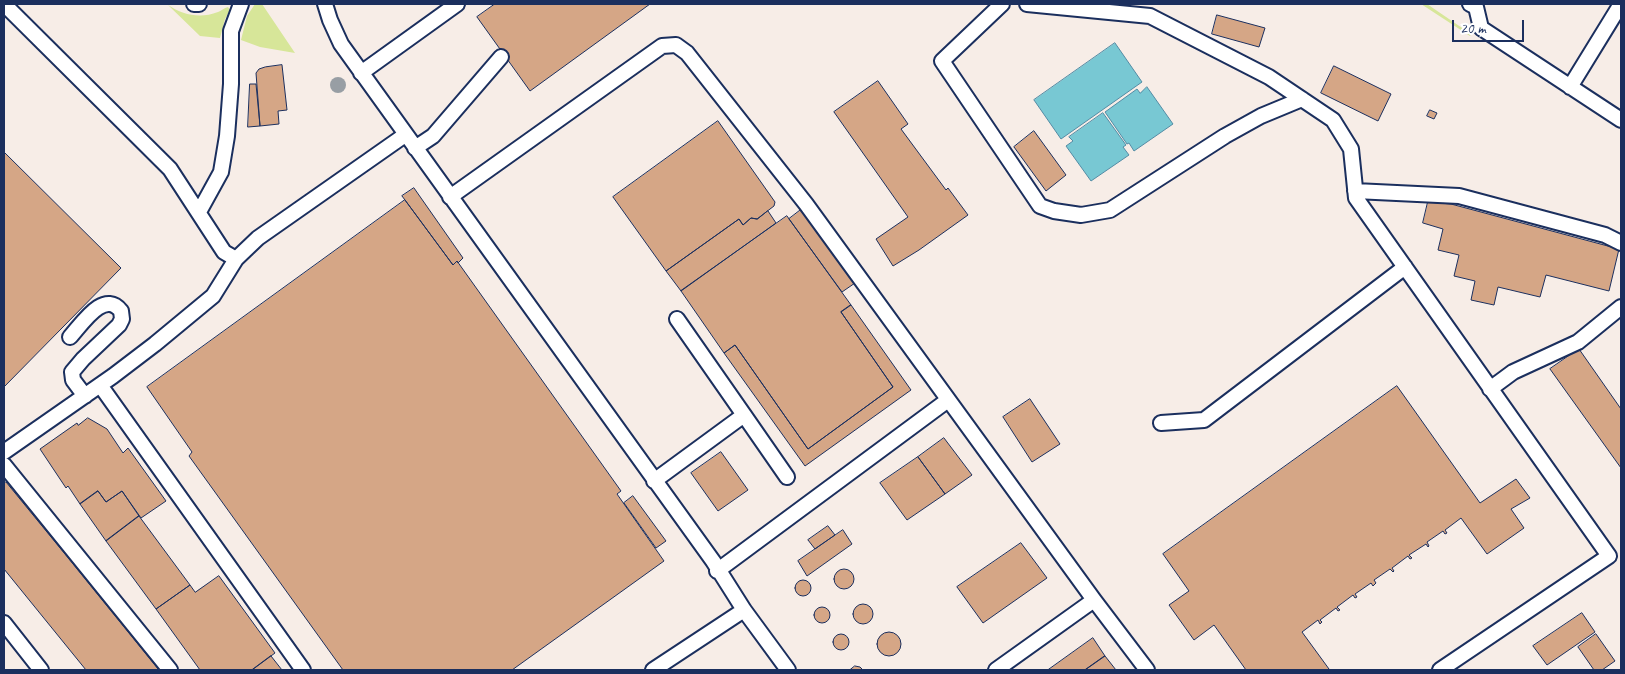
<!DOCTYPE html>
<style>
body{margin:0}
#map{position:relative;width:1625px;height:674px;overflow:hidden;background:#f7ede7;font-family:Caveat,sans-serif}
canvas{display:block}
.frame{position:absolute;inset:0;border:5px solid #1b2f5e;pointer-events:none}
.scale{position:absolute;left:1452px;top:20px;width:72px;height:22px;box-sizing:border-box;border:2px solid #1b2f5e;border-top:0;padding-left:6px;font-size:15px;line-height:18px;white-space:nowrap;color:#1b2f5e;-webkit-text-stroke:4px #fff;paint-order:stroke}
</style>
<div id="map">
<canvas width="1625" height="674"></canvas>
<div class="frame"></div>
<div class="scale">20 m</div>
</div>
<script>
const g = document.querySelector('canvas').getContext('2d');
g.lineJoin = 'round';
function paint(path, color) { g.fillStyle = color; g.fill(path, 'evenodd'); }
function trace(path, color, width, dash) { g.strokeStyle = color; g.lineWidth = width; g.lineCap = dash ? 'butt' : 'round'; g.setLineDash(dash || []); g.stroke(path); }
const green = new Path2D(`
 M255,4H262L295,53L260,47L241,40L247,16Z
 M1421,4H1427L1471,34L1470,36Z
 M168,5C183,15 200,19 218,12C221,11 224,8 228,7L230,10L225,19L220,38L200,36Z`);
const water = new Path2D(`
 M1115,43L1142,82L1061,139L1034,100Z
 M1147,87L1173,124L1134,151L1129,143L1127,144L1105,112L1137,89L1140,93Z
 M1103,113L1126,145L1123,147L1129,155L1091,181L1066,146L1073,141L1069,137Z`);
const building = new Path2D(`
 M495,4H650L530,91L477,17Z
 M1217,15L1265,28L1259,47L1212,34Z
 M282,65L287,110L278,111L279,124L260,126L256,73L259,69L265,67Z
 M1334,66L1391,94L1378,121L1321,93Z
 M878,81L908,124L901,129L946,190L948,188L968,215L919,250L893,266L876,239L908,217L834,112Z
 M250,84H256L260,126L248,127Z
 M1430,110L1437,113L1434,119L1427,116Z
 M718,121L775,202L774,206L757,219L751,218L743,225L739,219L666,271L613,197Z
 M1034,131L1066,175L1046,191L1014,147Z
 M4,152L121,268L4,387Z
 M414,188L463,258L458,263L457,261L453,265L402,196Z
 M405,200L453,265L457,261L621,491L617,494L664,561L512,670H343L189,456L192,452L147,387Z
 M1428,202L1451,204L1619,249L1609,291L1546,275L1540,297L1498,287L1494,305L1471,300L1475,281L1454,276L1459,255L1438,250L1443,229L1423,223Z
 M802,209L855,283L842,292L789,219Z
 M768,211L776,223L681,291L666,271L739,219L743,225L751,218L757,219Z
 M787,216L851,305L841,312L893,387L808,449L735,345L724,353L681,291Z
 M851,305L911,390L805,466L724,353L735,345L808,449L893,387L841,312Z
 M1579,349L1621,409V468L1550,369Z
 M1397,386L1480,503L1516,479L1530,498L1511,509L1524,528L1487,554L1461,518L1445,530L1447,533L1445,534L1443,531L1427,542L1429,546L1428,547L1426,544L1409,555L1412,558L1410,559L1408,556L1392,568L1394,571L1393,572L1390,569L1374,580L1376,583L1373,586L1371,583L1355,594L1357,597L1355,598L1353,595L1337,607L1340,610L1338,611L1336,608L1320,620L1322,622L1320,624L1318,620L1302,632L1329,669L1326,670H1246L1214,625L1194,640L1169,605L1189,591L1163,554Z
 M1030,399L1060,444L1032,462L1003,417Z
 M88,418L107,429L123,453L128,448L166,501L141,518L122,491L106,502L98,491L80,504L68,486L66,488L40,449L77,423L78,425Z
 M944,438L972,475L945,494L918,457Z
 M721,452L748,490L718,511L691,473Z
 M918,457L945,494L907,520L880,483Z
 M6,482L65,554L159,670H86L4,569V484Z
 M98,491L106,502L122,491L139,516L106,541L80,504Z
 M633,496L666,541L656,548L624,503Z
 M139,516L190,585L156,609L106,541Z
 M828,526L835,535L815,549L808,540Z
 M843,530L852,544L807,576L798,561Z
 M1021,543L1047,578L983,623L957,587Z
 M834 579a10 10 0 1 1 20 0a10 10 0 1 1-20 0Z
 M219,576L275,653L252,670H200L156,609L190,585L195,592Z
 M795 588a8 8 0 1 1 16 0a8 8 0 1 1-16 0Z
 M853 614a10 10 0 1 1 20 0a10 10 0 1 1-20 0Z
 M814 615a8 8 0 1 1 16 0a8 8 0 1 1-16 0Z
 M1582,613L1595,632L1547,665L1533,646Z
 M877 644a12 12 0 1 1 24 0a12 12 0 1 1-24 0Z
 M833 642a8 8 0 1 1 16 0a8 8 0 1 1-16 0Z
 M1596,634L1615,661L1602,670H1594L1578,647Z
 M1093,638L1105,656L1085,670H1048Z
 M271,656L282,670H252Z
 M1105,656L1116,670H1085Z
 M855,666L860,667L863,670H850Z`);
const service = new Path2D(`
 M4,4L170,169L224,252L236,259
 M194,4H199
 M325,4L330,20L341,44L713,561L744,610L788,670
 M1002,4L942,61L1040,206L1054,211L1081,215L1110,210L1225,136L1261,116L1302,99
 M1027,4L1150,16L1269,77L1333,120L1351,149L1356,198L1609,556L1440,670
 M1470,4L1476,7L1481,28L1621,120
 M361,73L457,4
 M1570,87L1621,4
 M415,148L433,136L501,57
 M1355,191L1459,196L1605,235L1621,243
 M450,197L662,46L676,45L687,53L806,204L1094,600L1147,670
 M199,212L221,172L227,136L231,84V31L241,4
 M70,337C82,324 104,289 121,311L122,319L119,325L83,359L72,372L73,380L85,396
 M100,385L303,670
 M1490,389L1513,372L1578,342L1621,307
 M744,415L787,477
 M1161,423L1204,420L1405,267
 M4,452L113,376L155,344L213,296L236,259L258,238L405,135
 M4,465L170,670
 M654,481L744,415L677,319
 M717,571L948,400
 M4,623L41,670
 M653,670L744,610
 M996,670L1094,600`);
const trees = [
 [338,85]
];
paint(green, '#d7e699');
paint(water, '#78c8d3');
trace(water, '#538ba4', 1);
paint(building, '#d5a686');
trace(building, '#1b2f5e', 1);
trace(service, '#1b2f5e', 18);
trace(service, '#fff', 14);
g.fillStyle = '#989ea4';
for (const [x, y] of trees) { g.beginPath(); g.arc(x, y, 8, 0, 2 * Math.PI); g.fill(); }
</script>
